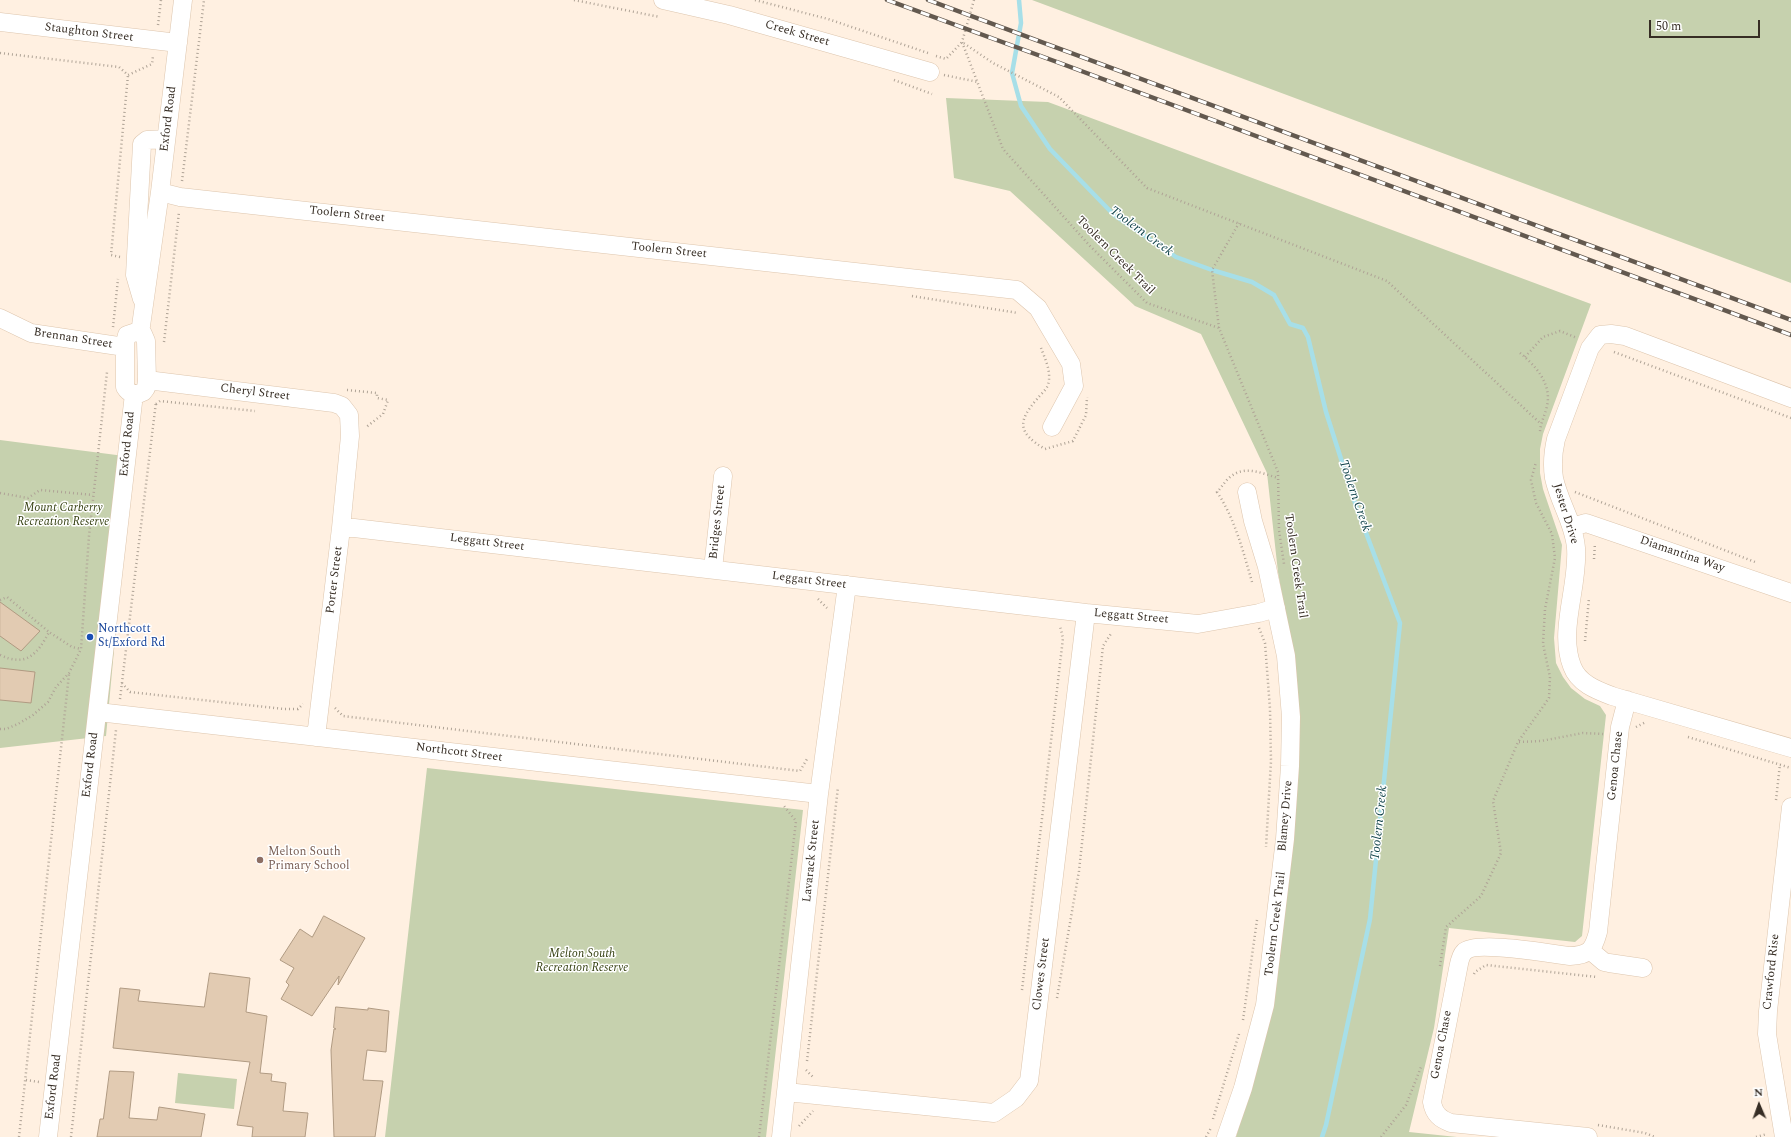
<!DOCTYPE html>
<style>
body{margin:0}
#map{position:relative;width:1791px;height:1137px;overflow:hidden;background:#fff0e1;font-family:Spectral,serif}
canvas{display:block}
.north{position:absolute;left:1739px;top:1085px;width:40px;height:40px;-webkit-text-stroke:3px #fff;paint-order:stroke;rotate:358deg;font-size:11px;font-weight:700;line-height:16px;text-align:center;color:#362d24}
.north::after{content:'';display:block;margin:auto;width:14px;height:18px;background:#362d24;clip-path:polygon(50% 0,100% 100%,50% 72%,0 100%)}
.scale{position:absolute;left:1649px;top:20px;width:111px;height:18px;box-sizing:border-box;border:2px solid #362d24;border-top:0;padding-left:5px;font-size:12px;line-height:14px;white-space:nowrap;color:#362d24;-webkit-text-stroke:3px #fff;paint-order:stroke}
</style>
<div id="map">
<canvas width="1791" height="1137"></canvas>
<div class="north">N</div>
<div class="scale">50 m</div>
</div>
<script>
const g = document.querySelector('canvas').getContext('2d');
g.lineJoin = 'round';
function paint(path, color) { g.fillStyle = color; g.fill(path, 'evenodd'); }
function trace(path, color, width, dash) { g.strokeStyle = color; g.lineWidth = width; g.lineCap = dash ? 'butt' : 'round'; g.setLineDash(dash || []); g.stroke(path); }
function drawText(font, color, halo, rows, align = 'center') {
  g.font = font + ' Spectral,serif'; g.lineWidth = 3; g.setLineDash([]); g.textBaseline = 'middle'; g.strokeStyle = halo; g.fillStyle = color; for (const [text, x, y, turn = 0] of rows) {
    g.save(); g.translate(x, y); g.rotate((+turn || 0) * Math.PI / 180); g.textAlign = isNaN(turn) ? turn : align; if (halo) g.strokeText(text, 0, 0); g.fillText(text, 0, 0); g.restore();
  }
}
const green = new Path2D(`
 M1032,0H1791V283Z
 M946,98L1048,102L1591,304L1543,434L1540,449V473L1543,489L1562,545L1554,638L1556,663L1563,677L1571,688L1585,699L1600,706L1606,715L1582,936L1575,942L1449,928L1434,1028L1409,1132L1457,1137H1236L1265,1036L1298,691L1278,572L1267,473L1201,334L1135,306L1010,191L954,178Z
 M0,440L132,457L106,736L0,748Z
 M427,768L803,810L766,1137H385Z
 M178,1073L237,1079L234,1109L175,1103Z`);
const stream = new Path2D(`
 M1019,0L1021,23L1012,73L1021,106L1050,149L1114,215L1176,257L1212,270L1252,282L1274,295L1290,324L1303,328L1308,337L1326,412L1357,509L1400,623L1370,919L1326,1125L1322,1137`);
const building = new Path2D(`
 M0,602L40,631L21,651L0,636Z
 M0,668L35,672L31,703L0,700Z
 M324,916L365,938L338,985L339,976L312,1016L281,999L289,985L286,982L294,968L280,960L300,929L312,937Z
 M210,973L250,978L246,1012L267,1016L260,1073L272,1074L271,1081L286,1083L283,1111L308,1113L305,1137H252L253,1127L237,1125L250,1062L113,1048L120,988L140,990L138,1001L204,1007Z
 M336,1007L368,1010V1008L389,1011L386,1052L367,1050L363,1080L383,1081L375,1137H334L331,1050L334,1029H336L334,1028Z
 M110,1071L134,1072L129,1118L157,1120L159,1107L205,1114L201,1137H97L100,1119H103Z`);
const path = new Path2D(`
 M574,0L660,17
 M755,0L828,19L928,53
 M974,0L962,42L1003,149L1090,246L1147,303L1219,328L1278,472L1279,530L1284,564
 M158,25L161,0
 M0,53L119,67L128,75L152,64L153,56
 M936,56L946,59L962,42L993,63L1059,97L1147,188L1387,281L1540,423
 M944,75L978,82
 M894,80L932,94
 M182,181L204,0
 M120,257L111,255L128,75
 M912,296L1018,313
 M113,327L118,279
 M1219,328L1212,270L1239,223
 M164,342L179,212
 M1041,348C1045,359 1053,374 1047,387C1045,391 1040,395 1037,399C1017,422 1018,433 1045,449L1073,441L1086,415L1087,397
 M1614,352L1791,418
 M1520,353C1536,366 1552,384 1547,406C1545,416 1540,423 1540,433
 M1525,357L1543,337L1560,331L1577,338
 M347,390L377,393V398L388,400L383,414L365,428
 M156,404L160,401L255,411
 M1575,492L1755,562
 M0,493L28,498L40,490L93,495
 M1594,559L1595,543
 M1252,582C1243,551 1235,519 1217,492C1222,487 1225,481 1230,477C1245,465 1261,473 1278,478
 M818,599L827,608
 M0,600L7,597L49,632
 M1259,628L1265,643L1270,709L1271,761L1266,847
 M1585,641L1589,598
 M0,655C26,667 37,655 49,632L72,647L81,649
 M122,683L130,692L284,709H298L303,704
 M120,699L156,402
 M335,708L343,716L800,771L807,759
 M1636,727L1646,722
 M0,729H6L18,724L33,715L48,702L56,687L69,673L81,649L89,536L107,372
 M1688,737L1791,768
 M1519,742L1541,741L1583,733L1603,734
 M1776,800L1780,764
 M1440,966L1446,927L1481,896L1501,853L1493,801L1518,742L1549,698L1550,677L1543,644L1545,609L1555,558L1552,534L1536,503L1531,480L1536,462
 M1474,974L1475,972L1486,965L1597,977
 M1022,990L1063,638L1060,626
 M1057,998L1079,871L1103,646L1112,632
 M1243,1020L1257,920
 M807,1061L838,787
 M806,1070L814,1078
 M26,1080L39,1082
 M1213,1119L1239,1034
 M1598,1125L1645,1133L1655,1137
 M799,1126L813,1111
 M19,1137L69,674
 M71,1137L116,730
 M759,1137L796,821L784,806
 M1206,1137L1211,1128
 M1381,1137L1406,1105L1421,1067
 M1756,1137L1767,1134`);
const minor = new Path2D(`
 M663,0L729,15L930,72
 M0,22L178,43
 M160,192L180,197L1017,290L1038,308L1071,364L1074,386L1052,427
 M142,299L135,275L142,144L147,140L166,139
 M0,318L31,333L125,347
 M136,332L143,334L146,341L147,380L146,388L143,392C136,396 129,394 125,387V343L127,335Z
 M140,333L160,192L183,0
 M147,380L334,403L342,406L349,415L350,436L341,528L316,737
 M1791,398L1625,336L1611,334L1600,335L1590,348L1556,439C1553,452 1552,465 1554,478C1559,502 1574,523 1576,548C1579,586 1558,630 1572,666C1578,683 1596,690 1612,696L1791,748
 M1572,527L1586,523L1791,593
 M341,528H354L1086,613L1198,624L1259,613L1276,608
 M713,569L723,476
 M98,712L819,794
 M1591,951L1604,962L1609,963L1643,968
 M786,1092L994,1113L1016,1098L1029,1081L1086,613
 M48,1137L134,394
 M781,1137L819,794L847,585
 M1226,1137L1243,1088L1265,1005L1285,839L1290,766L1291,717L1286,656L1267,567L1253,521L1247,492
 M1588,1137L1451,1123C1440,1119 1434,1114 1432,1102L1458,969C1459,964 1460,956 1464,952C1475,940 1552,954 1570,956C1589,955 1593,951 1598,932L1620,727L1627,700
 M1784,1137L1767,1034L1768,1011L1791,807`);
const rail = new Path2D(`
 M887,0L1057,62L1791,335
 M928,0L1791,320`);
const markers = [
 [90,637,4,"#1a4fb4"],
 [260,860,4,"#8d6e63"]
];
const streetNames = [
 ["Staughton Street",89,33,7],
 ["Creek Street",797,34,16],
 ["Exford Road",169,119,-83],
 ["Toolern Street",347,215,6],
 ["Toolern Street",669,251,6],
 ["Toolern Creek Trail",1115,256,45],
 ["Brennan Street",73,339,9],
 ["Cheryl Street",255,393,7],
 ["Exford Road",128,444,-84],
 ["Jester Drive",1565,514,73],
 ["Bridges Street",718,522,-84],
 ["Leggatt Street",487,543,7],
 ["Diamantina Way",1682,555,19],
 ["Toolern Creek Trail",1295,566,82],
 ["Porter Street",335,580,-83],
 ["Leggatt Street",809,581,7],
 ["Leggatt Street",1131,617,5],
 ["Northcott Street",459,753,7],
 ["Exford Road",91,765,-83],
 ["Genoa Chase",1616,766,-84],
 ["Blamey Drive",1286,816,-85],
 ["Lavarack Street",812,861,-84],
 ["Toolern Creek Trail",1276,924,-83],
 ["Crawford Rise",1772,972,-84],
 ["Clowes Street",1042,974,-83],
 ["Genoa Chase",1442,1045,-79],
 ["Exford Road",54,1087,-83]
];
const parkNames = [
 ["Mount Carberry",63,509],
 ["Recreation Reserve",63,523],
 ["Melton South",582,955],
 ["Recreation Reserve",582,969]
];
const transitNames = [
 ["Northcott",98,630],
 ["St/Exford Rd",98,644]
];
const educationNames = [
 ["Melton South",268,853],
 ["Primary School",268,867]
];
const waterNames = [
 ["Toolern Creek",1141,232,36],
 ["Toolern Creek",1354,496,71],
 ["Toolern Creek",1380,823,-84]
];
paint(green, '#c6d1ae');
trace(stream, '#a7dfe8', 4.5);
paint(building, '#e2cbb2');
trace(building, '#b09a82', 1);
trace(minor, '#ddc5ad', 19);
trace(path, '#afa396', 2.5, [1, 3]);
trace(minor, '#fff', 18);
trace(rail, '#63594f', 4.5);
trace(rail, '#fff', 3, [9]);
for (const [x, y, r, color] of markers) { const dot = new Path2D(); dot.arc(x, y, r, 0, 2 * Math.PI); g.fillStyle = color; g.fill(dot); trace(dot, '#fff', 1.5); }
drawText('12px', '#362d24', '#fff', streetNames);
drawText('italic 12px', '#364112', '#fff', parkNames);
drawText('12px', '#164399', '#fff', transitNames, 'left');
drawText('12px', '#785e54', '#fff', educationNames, 'left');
drawText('italic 13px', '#10434a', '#fff', waterNames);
</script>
